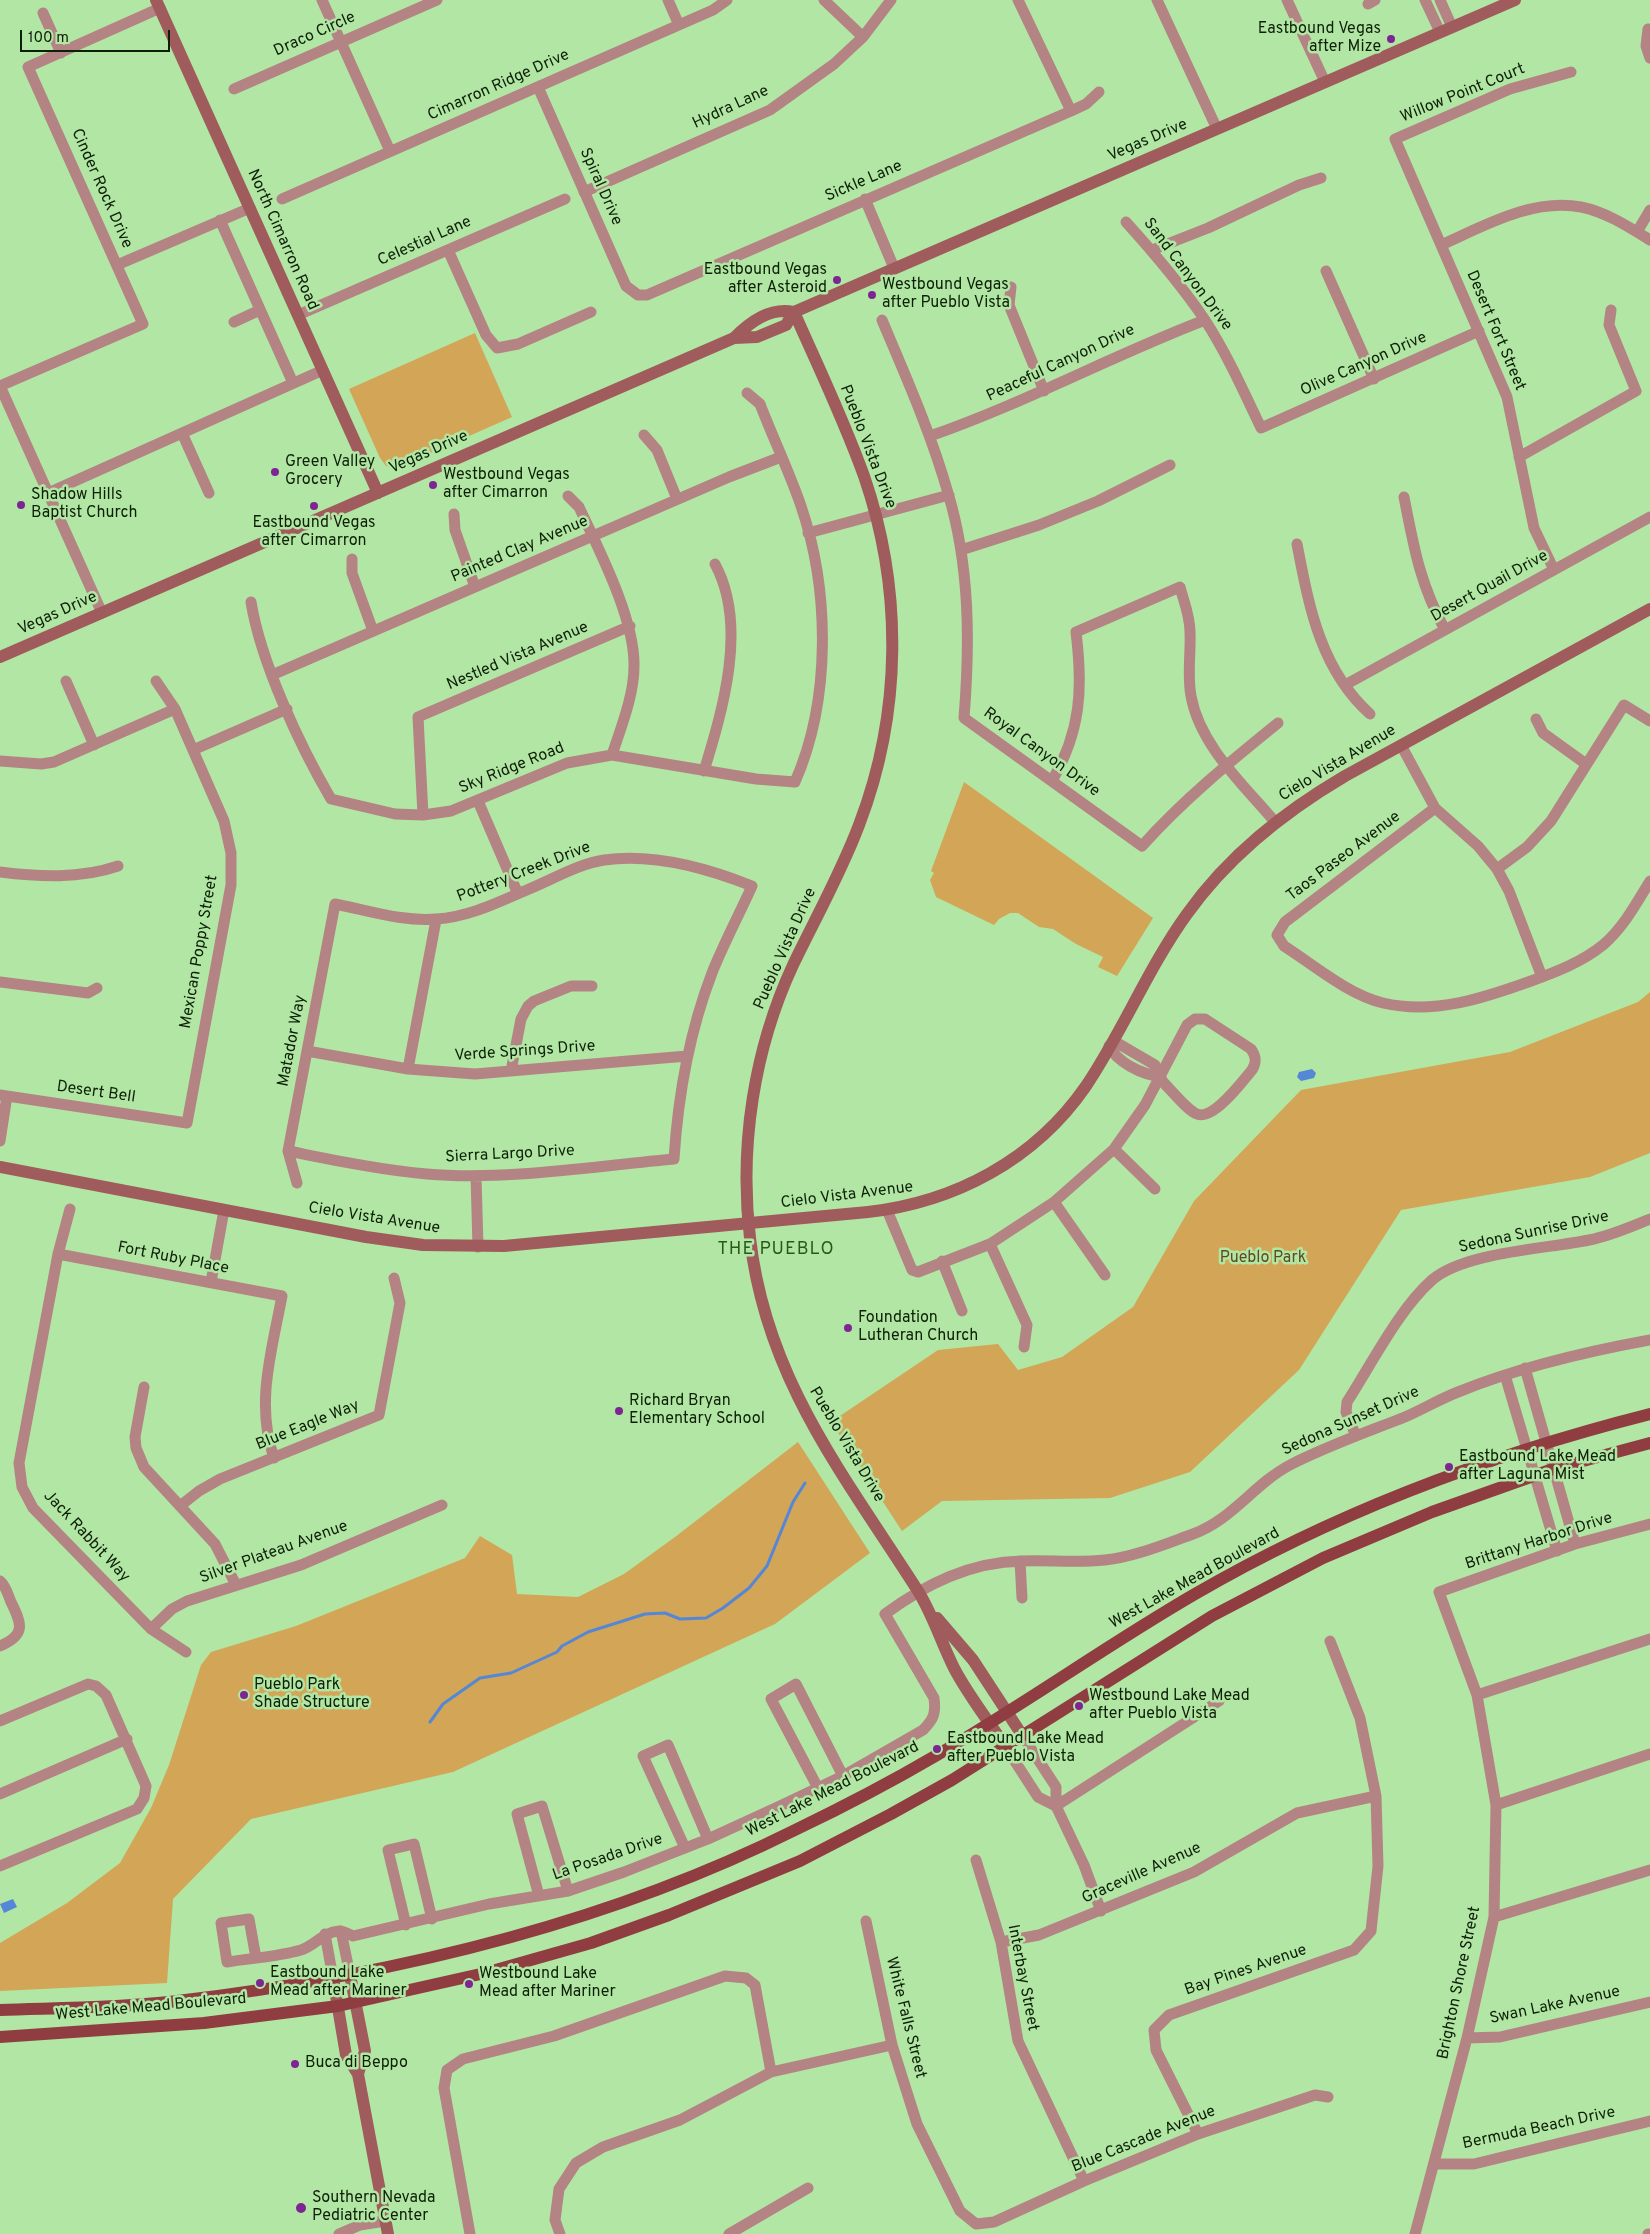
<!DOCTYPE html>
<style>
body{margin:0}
#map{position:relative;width:1650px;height:2234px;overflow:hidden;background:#b2e6a4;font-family:Overpass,sans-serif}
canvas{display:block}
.scale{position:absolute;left:20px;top:30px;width:150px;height:22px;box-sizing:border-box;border:2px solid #0d2007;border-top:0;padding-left:6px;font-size:15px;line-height:18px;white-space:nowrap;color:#0d2007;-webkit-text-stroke:4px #b2e6a4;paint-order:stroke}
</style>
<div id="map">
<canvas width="1650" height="2234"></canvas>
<div class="scale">100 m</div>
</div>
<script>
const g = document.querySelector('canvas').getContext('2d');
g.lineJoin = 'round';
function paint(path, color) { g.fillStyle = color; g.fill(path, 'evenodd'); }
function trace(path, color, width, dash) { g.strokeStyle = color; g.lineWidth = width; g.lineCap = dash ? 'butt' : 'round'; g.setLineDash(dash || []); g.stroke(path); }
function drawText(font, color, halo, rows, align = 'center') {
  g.font = font + ' Overpass,sans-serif'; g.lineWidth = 5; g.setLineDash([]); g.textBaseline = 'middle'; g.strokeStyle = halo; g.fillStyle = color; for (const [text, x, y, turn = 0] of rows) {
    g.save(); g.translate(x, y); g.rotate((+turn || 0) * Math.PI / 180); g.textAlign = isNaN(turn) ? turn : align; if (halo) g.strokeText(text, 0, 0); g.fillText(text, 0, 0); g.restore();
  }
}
const green = new Path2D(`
 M475,333L512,417L397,468L386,466L380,458L349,389Z
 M964,782L1153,918L1117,976L1098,967L1103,957L1076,944L1053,929L1039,927L1018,913H1010L999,919L994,925L936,897L930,880L934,873L931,871Z
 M1650,992V1153L1590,1177L1401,1210L1299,1370L1190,1472L1110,1498L942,1501L902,1531L831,1422L938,1350L998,1344L1018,1370L1062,1357L1133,1307L1194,1201L1301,1090L1510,1052L1638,1002Z
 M798,1442L870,1553L775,1624L453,1772L251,1819L173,1899L167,1983L0,1991V1943L67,1903L120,1863L151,1808L169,1765L201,1665L211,1652L296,1626L465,1558L480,1536L512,1555L517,1594L578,1597L624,1574L675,1537Z`);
const water = new Path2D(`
 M1312,1069L1316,1073L1314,1078L1301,1081L1297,1077L1299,1072Z
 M13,1899L17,1907L4,1913L0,1904Z`);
const stream = new Path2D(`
 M430,1722L443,1704L480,1678L511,1673L557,1652L562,1646L588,1632L645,1614L665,1613L680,1619L706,1618L723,1608L749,1588L767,1566L793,1502L805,1483`);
const street = new Path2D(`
 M322,0L390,151
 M668,0L679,25
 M824,0L863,37
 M1018,0L1071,111
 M1157,0L1217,129
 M1287,0L1325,82
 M1425,0L1440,32
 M1440,0L1452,27
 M1368,4L1375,0
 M43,13L61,53
 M1648,29L1646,46L1650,58
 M538,87L626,286L638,295H647L1071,111L1086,104L1099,92
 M234,89L437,0
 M584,192L770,110L834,64L863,37L891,0
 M282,199L713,10L727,0
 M865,199L894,268
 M220,220L293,383
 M1126,222C1154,253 1182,286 1205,320C1227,354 1244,392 1261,428L1479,331
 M1637,232L1650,210
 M1441,245C1484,226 1532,198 1581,207C1606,212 1629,227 1650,240
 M448,250L486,335L497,348L518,344L591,312
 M1152,250L1208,228L1299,185L1321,178
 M117,265L250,208
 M1326,271L1374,379
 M1011,287L1009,305L1044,391
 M298,315L565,199
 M882,320C906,377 931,433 948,493C970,566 970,643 964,718L1142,846C1183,800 1231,761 1278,723
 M234,322L260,310
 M0,386L143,324L28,67L160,8
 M0,386L102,613
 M182,433L209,493
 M644,435L657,450L677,499
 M930,436C1025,403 1111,356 1205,320
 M1519,457L1636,391L1609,325L1611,310
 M48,493L323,370
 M568,496L579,507C599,550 635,619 634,666C634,696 621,727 612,755
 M1404,497C1414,548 1420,584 1445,630
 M454,514L455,530L475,587
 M808,533L949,495
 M1297,544C1309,606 1320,669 1370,714
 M961,550L1039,525L1098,501L1170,465
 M352,559V573L373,631
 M1554,570L1534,528L1507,397L1395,139L1510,89L1571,72
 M251,602C261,663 300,746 331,799L395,814L423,815L451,811L567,763L612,755L756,779L795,782C831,700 830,591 801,506C789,471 773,438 760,404L747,393
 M272,675L729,477L781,457
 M66,681L94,745
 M1345,685L1650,517
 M1536,719L1543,733L1586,764
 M1401,745L1435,808L1478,846L1497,869L1509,891L1542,977
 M193,750L287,709
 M0,761L41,764L54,762L175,709
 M704,771C723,709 748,625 715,564
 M1052,781C1081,731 1083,689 1076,632L1180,587C1184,602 1190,616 1190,632C1191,653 1187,675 1191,696C1200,746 1244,785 1275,822
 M478,801L518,894
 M1435,808L1285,922L1277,935L1284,946C1314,965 1347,994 1383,1003C1434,1015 1484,998 1531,981C1556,972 1582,962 1603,945C1623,928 1636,904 1650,881
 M423,815L418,717L630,626
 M1497,869L1527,847L1551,821L1624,705L1650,721
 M0,872C39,877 80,879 118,866
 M0,982L88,993L97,988
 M307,1051L408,1069L475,1074L687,1056
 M408,1069L436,920
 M511,1071L521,1019L528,1006L534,1001L571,986H592
 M0,1095L187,1123L231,885V853L224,821L175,709L156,681
 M0,1141L7,1096
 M1114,1149L1155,1189
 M288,1151C334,1160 381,1170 427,1174C505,1181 596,1166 674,1159C678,1096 689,1033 712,973C724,943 739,915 752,886C707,868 653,853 604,860C578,864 553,879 529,889C499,902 469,917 436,919C403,922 367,910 335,904L288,1151L297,1183
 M476,1176L478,1247
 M1054,1202L1105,1275
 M70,1209L58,1254L19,1463L22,1487L33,1508L151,1629L186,1652
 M887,1210L912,1270L918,1272L990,1244L1054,1202L1114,1149L1145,1105L1187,1025L1195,1019H1205L1251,1049C1256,1056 1257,1062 1252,1070C1242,1082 1213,1121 1197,1114C1188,1111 1171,1090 1163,1082L1155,1065L1119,1044L1109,1046C1117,1062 1142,1075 1160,1076
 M990,1244L1027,1325L1024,1347
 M58,1254L282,1296C272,1350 255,1404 274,1458
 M942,1261L962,1311
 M211,1282L224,1210
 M1525,1368L1575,1544
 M1505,1375L1557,1551
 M144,1387L135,1437L136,1448L144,1467L215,1544L236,1585
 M1356,1436L1346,1412L1347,1402C1371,1365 1399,1309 1432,1280C1465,1252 1546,1249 1589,1240C1610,1236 1630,1227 1650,1219
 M180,1506L199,1491L220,1479L379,1415L400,1303L394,1278
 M1020,1561L1022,1598
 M0,1581C6,1586 8,1595 11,1602C22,1624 26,1635 0,1646
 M151,1629L172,1609L187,1601L301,1565L442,1505
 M1477,1695L1650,1639
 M0,1721L88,1684L96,1686L106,1695L146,1786L144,1798L137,1809L0,1866
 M1022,1735L1056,1787V1806L1084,1865L1101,1911
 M1005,1746L1038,1797L1056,1806
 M818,1788L771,1699L796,1684L843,1776
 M0,1794L127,1739
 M1496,1805L1650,1754
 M1056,1806L1219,1701
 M685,1848L643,1756L668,1745L708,1839
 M976,1860L1001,1942L1018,2041L1084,2181
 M539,1896L517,1814L542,1806L568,1891
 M1494,1917L1650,1870
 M866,1921L892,2045L917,2124L960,2211L976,2224L994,2222L1084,2181L1198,2134L1315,2095L1328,2097
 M406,1925L388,1850L414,1844L432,1919
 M341,1931L350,1975
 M325,1934L333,1978
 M1001,1942L1039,1935L1194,1872L1297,1813L1376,1796
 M256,1958L249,1919L221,1923L227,1962C251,1958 277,1957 301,1950C316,1945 323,1932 339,1931C344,1931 349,1934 353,1936L489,1904L568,1891L624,1872L708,1839L780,1806L843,1776L923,1730C934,1719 936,1713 934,1698L885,1614C926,1584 970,1562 1022,1561C1049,1560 1078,1563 1105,1560C1134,1557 1165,1544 1193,1534C1232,1520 1254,1484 1290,1465C1327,1446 1367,1432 1405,1417C1423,1409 1440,1399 1458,1392C1520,1367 1584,1352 1650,1340
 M1467,2038L1500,2037L1650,2002
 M1198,2134L1156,2050L1154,2030L1169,2015L1354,1950L1371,1931L1378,1866L1376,1796L1360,1718L1330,1641
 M1434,2164H1474L1650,2121
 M339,2234L360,2225L385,2221
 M470,2234L444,2088L447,2070L463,2059L554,2036L725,1976L746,1978L755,1985L771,2072
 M560,2234L555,2220L559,2189L576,2163L603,2147L680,2120L771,2072L892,2045
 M729,2234L808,2188
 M1415,2234L1467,2038L1494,1917L1496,1805L1477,1695L1439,1592L1575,1544L1650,1524
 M1648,2234H1650`);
const secondary = new Path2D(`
 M156,0L378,493
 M794,312C818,366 844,420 864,476C903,589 902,713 859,825C841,873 815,919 793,965C754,1049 739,1146 750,1238C766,1379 844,1475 918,1591C933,1615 941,1642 954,1668C968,1695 988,1720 1005,1746
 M734,338L757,337L786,325L794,312
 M0,657L734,338C750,322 770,307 794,312L1515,0
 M0,1167L366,1237L423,1245L504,1246L868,1212C955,1202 1035,1160 1086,1086C1123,1031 1148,968 1187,914C1229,855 1284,812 1345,776L1650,609
 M937,1618L973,1660L1022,1735
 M350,1975L365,2051L358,2074
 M333,1978L346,2055L358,2074L388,2234`);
const primary = new Path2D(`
 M0,2010C56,2008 113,2008 169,2002C384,1977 601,1927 795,1830C843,1807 891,1782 937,1755C1025,1704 1107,1645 1195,1594C1336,1512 1492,1454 1650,1414
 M0,2037L204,2023L338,2006L485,1973L591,1943L669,1915L800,1861L891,1814L952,1780L1212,1616L1323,1558L1432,1512L1553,1469L1650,1443`);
const markers = [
 [1391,39,5,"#7d2593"],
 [837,280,5,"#7d2593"],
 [872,295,5,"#7d2593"],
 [275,472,5,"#7d2593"],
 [433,485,5,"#7d2593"],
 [21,505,5,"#7d2593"],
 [314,506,5,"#7d2593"],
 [848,1328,5,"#7d2593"],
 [619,1411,5,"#7d2593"],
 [1449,1467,5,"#7d2593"],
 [244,1695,5,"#7d2593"],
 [1079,1706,5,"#7d2593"],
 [937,1749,5,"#7d2593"],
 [260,1983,5,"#7d2593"],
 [469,1984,5,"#7d2593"],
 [295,2064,5,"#7d2593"],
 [301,2208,6,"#7d2593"]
];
const poiNames = [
 ["Eastbound Vegas",1381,30,"right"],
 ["after Mize",1381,48,"right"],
 ["Eastbound Vegas",827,271,"right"],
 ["after Asteroid",827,289,"right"],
 ["Westbound Vegas",882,286],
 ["after Pueblo Vista",882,304],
 ["Green Valley",285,463],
 ["Grocery",285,481],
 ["Westbound Vegas",443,476],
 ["after Cimarron",443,494],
 ["Shadow Hills",31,496],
 ["Baptist Church",31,514],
 ["Eastbound Vegas",314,524,"center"],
 ["after Cimarron",314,542,"center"],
 ["Foundation",858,1319],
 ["Lutheran Church",858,1337],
 ["Richard Bryan",629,1402],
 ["Elementary School",629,1420],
 ["Eastbound Lake Mead",1459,1458],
 ["after Laguna Mist",1459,1476],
 ["Pueblo Park",254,1686],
 ["Shade Structure",254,1704],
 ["Westbound Lake Mead",1089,1697],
 ["after Pueblo Vista",1089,1715],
 ["Eastbound Lake Mead",947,1740],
 ["after Pueblo Vista",947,1758],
 ["Eastbound Lake",270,1974],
 ["Mead after Mariner",270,1992],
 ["Westbound Lake",479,1975],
 ["Mead after Mariner",479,1993],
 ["Buca di Beppo",305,2064],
 ["Southern Nevada",312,2199],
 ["Pediatric Center",312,2217]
];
const streetNames = [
 ["Draco Circle",315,35,-24],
 ["Cimarron Ridge Drive",499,86,-24],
 ["Willow Point Court",1463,94,-22],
 ["Hydra Lane",731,108,-25],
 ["Vegas Drive",1148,141,-23],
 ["Sickle Lane",864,182,-23],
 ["Spiral Drive",600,187,66],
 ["Cinder Rock Drive",101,189,66],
 ["North Cimarron Road",282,240,66],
 ["Celestial Lane",425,242,-24],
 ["Sand Canyon Drive",1187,275,53],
 ["Desert Fort Street",1495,331,67],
 ["Peaceful Canyon Drive",1061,364,-25],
 ["Olive Canyon Drive",1364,365,-24],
 ["Pueblo Vista Drive",867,447,69],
 ["Vegas Drive",429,453,-24],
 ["Painted Clay Avenue",520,550,-23],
 ["Desert Quail Drive",1490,587,-29],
 ["Vegas Drive",58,614,-24],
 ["Nestled Vista Avenue",518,657,-23],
 ["Royal Canyon Drive",1041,753,36],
 ["Cielo Vista Avenue",1338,764,-31],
 ["Sky Ridge Road",512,769,-22],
 ["Taos Paseo Avenue",1344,857,-37],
 ["Pottery Creek Drive",524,873,-21],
 ["Pueblo Vista Drive",786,949,-66],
 ["Mexican Poppy Street",200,952,-80],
 ["Matador Way",293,1041,-79],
 ["Verde Springs Drive",525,1052,-4],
 ["Desert Bell",96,1093,8],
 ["Sierra Largo Drive",510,1155,-3],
 ["Cielo Vista Avenue",847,1196,-7],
 ["Cielo Vista Avenue",374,1219,9],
 ["Sedona Sunrise Drive",1534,1233,-12],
 ["Fort Ruby Place",173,1259,11],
 ["Sedona Sunset Drive",1351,1422,-24],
 ["Blue Eagle Way",308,1426,-22],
 ["Pueblo Vista Drive",846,1445,59],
 ["Jack Rabbit Way",86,1537,47],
 ["Brittany Harbor Drive",1539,1542,-18],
 ["Silver Plateau Avenue",274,1553,-20],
 ["West Lake Mead Boulevard",1195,1579,-29],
 ["West Lake Mead Boulevard",833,1790,-27],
 ["La Posada Drive",608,1858,-19],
 ["Graceville Avenue",1142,1874,-24],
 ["Bay Pines Avenue",1246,1971,-19],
 ["Interbay Street",1022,1978,79],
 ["Brighton Shore Street",1460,1983,-78],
 ["Swan Lake Avenue",1555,2006,-12],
 ["West Lake Mead Boulevard",151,2008,-5],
 ["White Falls Street",905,2018,76],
 ["Bermuda Beach Drive",1539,2129,-12],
 ["Blue Cascade Avenue",1144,2140,-22]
];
const parkNames = [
 ["Pueblo Park",1263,1259]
];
const neighbourhoodNames = [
 ["THE PUEBLO",776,1250]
];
paint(green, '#d3a556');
paint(water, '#5487d6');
trace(stream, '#5487d6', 3);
trace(street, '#b48484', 11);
trace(secondary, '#a05b5d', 12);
trace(primary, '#8f3d41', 12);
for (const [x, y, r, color] of markers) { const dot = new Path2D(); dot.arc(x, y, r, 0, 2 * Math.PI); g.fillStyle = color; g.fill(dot); trace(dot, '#b2e6a4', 2); }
drawText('16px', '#0d2007', '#b2e6a4', poiNames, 'left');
drawText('16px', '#0d2007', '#b2e6a4', streetNames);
drawText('16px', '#614a21', '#b2e6a4', parkNames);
g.letterSpacing = '1px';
drawText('18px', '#29581b', '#b2e6a4', neighbourhoodNames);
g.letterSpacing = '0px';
</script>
